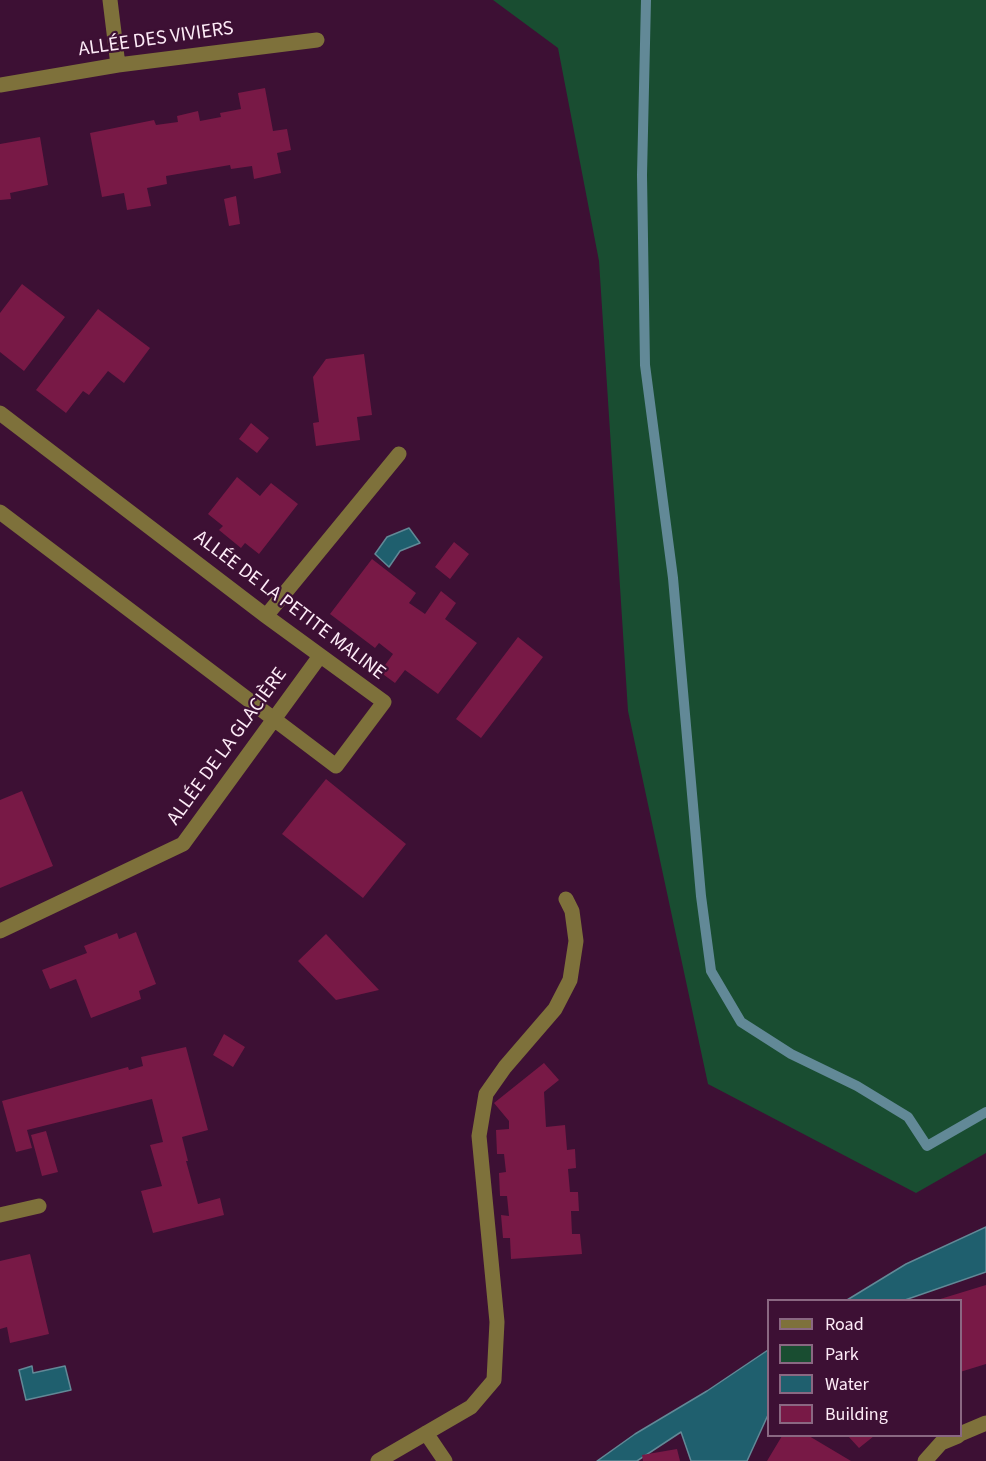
<!DOCTYPE html>
<meta charset="utf-8">
<style>
body{margin:0}
#map{position:relative;width:986px;height:1461px;overflow:hidden;background:#3d1034;font-family:"Source Sans 3",sans-serif}
canvas{display:block}
.legend{position:absolute;left:767px;top:1299px;width:195px;height:138px;box-sizing:border-box;background:#3d1034;border:2px solid #8a6882;margin:0;padding:8px 10px;list-style:none;font-size:18px;color:#fdebf7}
.legend li{display:flex;align-items:center;gap:12px;height:30px}
.legend b{width:30px;border:2px solid #8a6882}
</style>
<div id="map">
<canvas width="986" height="1461"></canvas>
<ul class="legend">
<li><b style="height:8px;background:#7e713b"></b>Road</li>
<li><b style="height:16px;background:#194d31"></b>Park</li>
<li><b style="height:16px;background:#1f5f6e"></b>Water</li>
<li><b style="height:16px;background:#781946"></b>Building</li>
</ul>
</div>
<script>
const g = document.querySelector('canvas').getContext('2d');
g.lineJoin = 'round';
function paint(path, color) { g.fillStyle = color; g.fill(path, 'evenodd'); }
function trace(path, color, width, dash) { g.strokeStyle = color; g.lineWidth = width; g.lineCap = dash ? 'butt' : 'round'; g.setLineDash(dash || []); g.stroke(path); }
function drawText(font, color, halo, rows, align = 'center') {
  g.font = font + ' "Source Sans 3",sans-serif'; g.lineWidth = 4.5; g.setLineDash([]); g.textBaseline = 'middle'; g.strokeStyle = halo; g.fillStyle = color; for (const [text, x, y, turn = 0] of rows) {
    g.save(); g.translate(x, y); g.rotate((+turn || 0) * Math.PI / 180); g.textAlign = isNaN(turn) ? turn : align; if (halo) g.strokeText(text, 0, 0); g.fillText(text, 0, 0); g.restore();
  }
}
const green = new Path2D(`
 M493,0H986V1153L916,1193L708,1084L628,711L599,261L558,48Z`);
const water = new Path2D(`
 M409,528L420,543L400,551L389,567L375,554L387,537Z
 M986,1227V1272L905,1300H847L906,1264Z
 M768,1350V1415L747,1461H691L681,1432L637,1461H597L635,1434L707,1391Z
 M32,1366L33,1373L65,1366L71,1390L26,1400L19,1370Z`);
const stream = new Path2D(`
 M646,0L642,175L645,365L673,578L701,896L711,971L741,1022L791,1054L857,1086L908,1117L927,1146L986,1112`);
const building = new Path2D(`
 M265,88L273,131L287,129L291,150L277,153L281,173L254,179L252,166L231,169L230,165L166,176L167,184L147,188L151,206L127,210L124,193L102,197L90,133L154,120L156,125L178,122L177,116L198,111L200,121L221,117L220,113L241,109L238,93Z
 M40,137L48,185L10,193L11,199L0,200V144Z
 M236,196L240,224L229,226L224,199Z
 M22,284L65,317L24,371L0,352V313Z
 M98,309L150,348L124,383L108,371L89,395L83,391L66,413L36,390Z
 M364,354L372,415L357,417L360,440L316,446L313,423L319,422L313,377L326,359Z
 M251,423L269,438L257,453L239,439Z
 M237,477L260,496L271,483L298,504L259,554L245,543L241,548L219,530L223,526L208,514Z
 M454,542L469,554L450,579L435,567Z
 M372,559L416,593L409,603L425,614L441,591L456,603L445,619L477,643L438,694L405,670L395,683L380,672L393,654L379,643L375,648L330,614Z
 M518,637L543,657L481,738L456,719Z
 M326,779L406,844L363,898L282,834Z
 M22,791L53,866L0,888V800Z
 M136,932L156,984L139,991L141,999L91,1018L76,979L50,989L42,970L87,953L84,946L117,933L119,939Z
 M326,934L379,990L336,1000L298,961Z
 M224,1034L245,1047L233,1067L213,1055Z
 M186,1047L208,1130L182,1137L188,1161H186L198,1204L220,1198L224,1215L153,1233L141,1191L162,1186L150,1145L163,1142L152,1099L27,1130L32,1148L16,1152L2,1101L128,1067L129,1070L143,1066L141,1057Z
 M544,1063L559,1080L544,1092L546,1127L565,1125L567,1150L575,1149L576,1168L568,1169L570,1192H578L579,1211H571L572,1234H580L582,1254L511,1259L510,1238H503L501,1215L509,1216L507,1196H500L499,1173L506,1172L504,1154H497L496,1130L509,1129V1121L494,1103Z
 M46,1131L58,1172L42,1176L31,1135Z
 M30,1254L49,1334L10,1343L7,1327L0,1329V1261Z
 M986,1285V1364L960,1372V1300H937Z
 M782,1436H809L851,1461H767Z
 M848,1436H874L859,1448Z
 M677,1449L680,1461H643L642,1455Z`);
const minor = new Path2D(`
 M110,0L118,65
 M0,85L118,65L317,40
 M0,413L266,616L384,702L336,766L0,512
 M266,616L399,454
 M0,931L183,844L320,656
 M0,1215L39,1206
 M426,1433L445,1461
 M960,1434L986,1423
 M378,1461L471,1407L494,1380L497,1322L479,1136L486,1094L505,1067L555,1009L570,980L576,941L572,911L566,899
 M925,1461L941,1443L958,1436`);
const streetNames = [
 ["ALLÉE DES VIVIERS",156,40,-8],
 ["ALLÉE DE LA PETITE MALINE",289,606,37],
 ["ALLÉE DE LA GLACIÈRE",228,747,-54]
];
paint(green, '#194d31');
paint(water, '#1f5f6e');
trace(water, '#628997', 1.5);
trace(stream, '#628997', 10);
paint(building, '#781946');
trace(minor, '#7e713b', 15);
drawText('20px', '#fdebf7', '#3d1034', streetNames);
</script>
